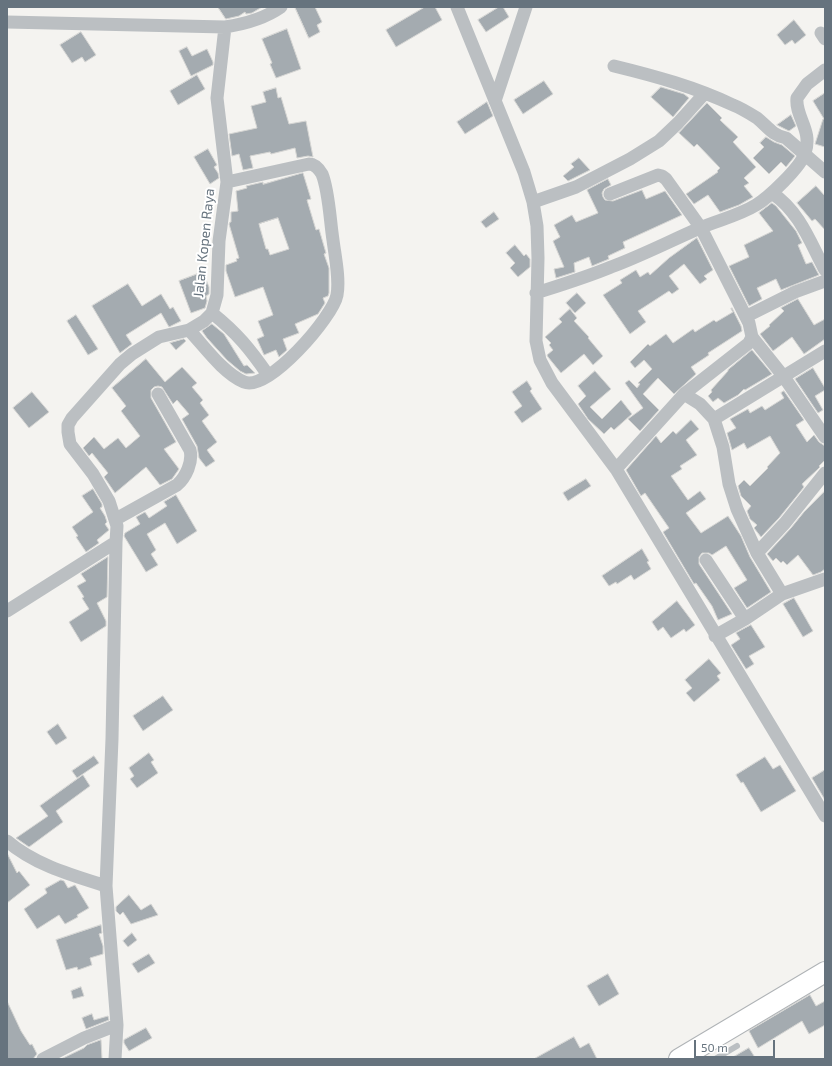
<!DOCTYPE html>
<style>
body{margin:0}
#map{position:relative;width:832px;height:1066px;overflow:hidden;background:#f4f3f0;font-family:"Exo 2",sans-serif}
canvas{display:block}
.frame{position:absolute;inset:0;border:8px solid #66737e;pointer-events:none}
.scale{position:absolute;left:694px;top:1040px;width:81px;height:18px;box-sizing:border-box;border:2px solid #66737e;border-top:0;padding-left:5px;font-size:12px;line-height:14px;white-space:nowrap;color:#66737e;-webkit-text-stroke:3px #fff;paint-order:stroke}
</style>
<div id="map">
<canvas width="832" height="1066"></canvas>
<div class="frame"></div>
<div class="scale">50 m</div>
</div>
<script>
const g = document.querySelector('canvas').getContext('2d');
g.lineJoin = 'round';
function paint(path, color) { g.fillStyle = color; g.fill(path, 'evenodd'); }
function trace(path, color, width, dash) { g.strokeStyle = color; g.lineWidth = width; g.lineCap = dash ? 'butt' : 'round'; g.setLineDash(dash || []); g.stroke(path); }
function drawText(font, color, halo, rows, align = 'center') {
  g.font = font + ' "Exo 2",sans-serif'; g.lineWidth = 4; g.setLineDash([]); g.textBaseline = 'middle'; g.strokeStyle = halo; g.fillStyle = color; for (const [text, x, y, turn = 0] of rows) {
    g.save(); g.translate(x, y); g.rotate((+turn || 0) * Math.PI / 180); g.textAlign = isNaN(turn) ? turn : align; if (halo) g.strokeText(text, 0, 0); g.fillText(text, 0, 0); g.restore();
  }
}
const building = new Path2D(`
 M218,7H262L252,13L246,14L245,12L239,16L226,19Z
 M295,7H315L322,22L317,25L320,32L309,38Z
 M425,7H435L442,20L396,47L386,30Z
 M499,7H503L509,17L486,32L478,20Z
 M794,20L806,35L795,44L792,40L785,45L777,35Z
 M287,29L301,69L276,78L270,64L272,63L262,39Z
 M81,32L96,55L85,62L82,57L72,63L60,45Z
 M187,47L192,56L207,49L213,62V65L191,76L179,51Z
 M197,75L205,89L178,105L170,91Z
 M544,81L553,94L523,114L514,100Z
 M661,87L684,94L689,98L673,117L651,97Z
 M276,88L278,98L281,97L289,124L306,121L313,157L308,156L297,158L295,148L271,154L270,152L250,156L253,168L243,170L239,154L232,156L229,134L257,128L251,106L266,102L263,92Z
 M825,93V147L815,144L823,119H824L813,101Z
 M487,102L493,116L465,134L457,122Z
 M707,103L722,118L720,120L738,137L733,142L756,167L744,178L749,183L744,186L753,197L739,205L720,212L708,195L694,204L686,194L718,172L717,171L720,168L697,144L694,147L679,133Z
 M791,115L796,126L789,131L777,125Z
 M766,137L774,142L782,145L795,156L786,167L781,162L769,174L753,158L764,147L760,143Z
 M208,149L217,165L214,167L218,173L219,178L210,184L194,157Z
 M579,158L590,170L568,181L563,176L574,167L571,164Z
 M303,173L311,199L307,200L316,230L319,229L326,253L324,254L329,268V293L328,296L323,298L325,303L318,314L295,324L299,333L283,339L287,350L279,357L276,350L264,355L257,339L264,336L258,321L273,315L263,287L235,297L226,271V265L237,261L236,259L239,258L229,224L230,222H231V212L238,211L236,191L247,188L246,186L263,182V184ZM278,218L289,249L270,255L268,249H266L259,224Z
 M608,179L611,185L604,189L602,193L603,197L605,200L613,201L642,190L646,199L665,191L682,215L623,242L625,248L608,256L609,259L592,266L589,257L574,263L575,272L556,278L554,269L564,267L553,241L560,237L554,225L572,215L576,222L598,213L587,190Z
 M816,186L825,196V230L815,219L812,221L797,203Z
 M772,203L776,206L796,231L802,243L798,245L806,264L812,262L819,275L781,290L776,279L757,288L762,299L749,306L729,266L749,257L744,245L773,231L759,213Z
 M494,212L499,219L486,228L481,222Z
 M697,238L713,270L704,276L707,279L700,284L684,264L669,276L679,289L672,294L669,291L638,311L646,322L630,334L603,295L622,283L620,280L636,270L640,277L648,272L650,275L669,258Z
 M515,245L524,256L526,254L530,259V267L518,277L510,268L515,263L506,253Z
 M203,272L209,287V294L206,296L207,301L205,308L191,313L179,281Z
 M128,284L142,306L161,294L170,309L173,307L181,321L169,327L161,313L126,335L132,344L120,353L92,306Z
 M577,293L586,303L575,313L566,303Z
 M798,299L814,325L825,319V339L804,354L792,337L773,351L760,334L770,326L769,325L784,311L781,308Z
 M732,308L741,326L742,331L708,353L709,355L691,367L696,374L674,394L658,378L643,394L659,410L640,431L628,419L643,408L625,383L629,380L637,388L640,384L638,383L652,369L644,360L635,368L630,362L648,344L650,346L666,334L673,343L693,329L695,332L714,320L716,322L733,312L731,309Z
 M570,309L577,318L574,321L589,337L588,338L603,356L593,365L584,354L561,373L548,357L547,355L553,350L549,345L551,343L545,337L562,322L559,319Z
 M76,315L98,349L88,355L67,321Z
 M212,324L224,334L244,366L247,365L255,373L246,374L240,371L227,360L207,338L202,331Z
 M184,339L186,341L176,350L170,343Z
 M752,350L772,374L745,390L744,389L738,395L724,403L718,398L713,402L708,396L712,392L711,390L728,371V370Z
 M146,359L165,382L182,367L197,383L192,387L203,400L200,403L209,415L202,421L217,442L207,450L215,461L206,467L199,458L197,446L182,419L189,414L177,400L173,404L162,387L158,386L154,387L151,390V398L176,442L164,449L179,469L172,479L160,485L146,467L115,493L104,477L108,473L92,453L89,456L83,448L94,437L104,449L118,438L126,448L140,436L121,411L126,406L112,388Z
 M813,368L825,388V390L815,396L823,410L818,413L795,379Z
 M595,371L611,389L590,407L602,419L621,400L632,414L614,430L611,427L604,434L588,419L578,404L586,396L578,386Z
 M527,381L532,389L530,391L542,409L522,423L514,412L522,406L512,392Z
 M784,391L804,420L796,425L807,442L814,435L819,442L825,446V460L819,466L820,467L817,470L802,484L804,487L779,518L761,537L754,528L757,525L750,519L747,511L751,506L741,496L738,486L744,480L750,486L768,468L767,467L780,453L770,436L747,449L744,443L732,450L727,433L736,428L730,419L748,409L750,413L762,406L765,410L784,398L781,393Z
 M32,392L49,412L29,428L13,408Z
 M691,420L699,429L686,440L697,455L680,466L682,469L671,476L688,500L700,491L706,499L686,513L701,533L728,516L741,536L750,557L771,592L747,608L734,588L747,580L726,546L712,555L709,553H702L699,557V564L732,614L718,620L712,606L696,583L694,584L663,532L669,528L645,493L641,496L626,470L656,436L661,443L673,431L676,434Z
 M586,479L591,486L568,501L563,493Z
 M93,489L102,504V507L100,508L105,516L107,522L105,524L109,530L97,540L99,543L86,552L76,537L78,536L72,527L93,512L82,496Z
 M825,491V569L821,572L813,575L798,555L787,565L783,561L781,563L776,558L773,561L767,554L791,528L804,512Z
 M176,495L197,531L177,544L165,523L147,534L156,550L151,554L158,565L146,572L124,536L125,533L140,524L136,517L145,512L149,518L167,506L164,502Z
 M642,549L649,561L647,562L651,569L634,580L631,575L617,584L616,582L609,586L602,576Z
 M108,557L107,597L97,603L106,621V626L81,642L69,622L89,609L82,598L84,597L77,586L86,581L81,574Z
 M794,598L813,631L803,637L783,604Z
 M677,601L695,625L686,632L684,629L671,638L663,627L658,631L652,622Z
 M751,625L765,647L749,656L754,664L746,669L731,645L740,639L736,633Z
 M709,659L721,673L717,676L720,680L694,702L686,693L692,688L685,680Z
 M163,696L173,710L143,731L133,716Z
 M58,724L67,738L56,745L47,732Z
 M149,753L154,760L151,762L158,773L137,788L130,779L134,776L129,768Z
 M94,756L99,763L77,778L72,771Z
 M765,757L773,769L780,765L796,791L761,812L743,782L741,783L736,775Z
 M825,770V800L812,778Z
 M83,775L90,786L56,811L63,822L29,847L16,838L48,816L40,806Z
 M7,853L17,873L19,871L30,885L7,903Z
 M61,880L64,881L68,888L75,885L89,908L77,915L78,917L65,924L59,915L37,929L24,909L47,893L45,889Z
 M129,895L141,910L151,904L158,915L131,924L123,912L120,915L116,911V907Z
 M101,925L102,933L99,934L103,946V954L90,958L92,965L78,970L77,967L66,970L56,940Z
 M132,933L137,940L128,947L123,941Z
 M149,954L155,963L138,973L132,964Z
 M608,974L619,994L599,1006L587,986Z
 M81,987L84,996L73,999L71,991Z
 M810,995L816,1006L825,1001V1025L809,1034L802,1021L758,1048L749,1031Z
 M7,1001L21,1031L30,1045L32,1044L37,1054L33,1059H7Z
 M92,1014L94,1020L108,1016L109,1020L86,1029L82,1018Z
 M146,1028L152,1038L129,1051L124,1043V1040Z
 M574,1037L580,1048L589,1043L597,1059H534Z
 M101,1040L102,1059H61L84,1048L87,1045Z
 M749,1048L756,1059H730Z`);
const lane = new Path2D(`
 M715,1059L737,1046`);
const street = new Path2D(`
 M457,7L524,172L533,202L537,226L538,258L536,341L540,360L552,383L616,469L825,816
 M7,22L225,27C245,24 264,19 281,7
 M821,33L825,39
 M614,66C655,76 695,87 733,105C741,108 749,113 757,118C768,127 772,135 786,138L825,172
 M495,101L526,7
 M772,193C800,212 810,242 825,270
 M610,194L658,175L662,176L666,179L701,228L749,323L752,337L749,343L684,394
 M533,202L576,187L630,159L659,141L678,123L705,93
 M536,293C561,285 587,277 611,267C641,256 670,241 700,228C718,220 738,216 756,205C768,198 801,167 805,153C813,130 795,117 797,98L807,84L825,70
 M212,313C237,333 250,349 268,375
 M747,316L795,292L825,281
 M189,330C204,346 223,373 244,382C268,392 333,317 337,295C340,279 335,256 333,240C330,221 329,191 322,174C319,169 315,164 309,164L227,182
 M752,337L784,377L825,437
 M714,419L825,351
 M616,469L684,394L700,404L714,419L723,447L729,484L737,509L757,553L782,594
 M116,519L177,485C186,477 193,462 190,450L158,394
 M757,553L785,523L825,473
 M706,560L745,619
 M7,611L116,542
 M715,636L745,619L782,594L825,579
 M7,841C35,865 71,875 106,886
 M43,1059L84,1038L117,1025
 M115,1059L117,1025L106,886L112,739L116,542L117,526L109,501L93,474L70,444L68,432V425L72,418L120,364L132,354L159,337L189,330L204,321L212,313L217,295L219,241L227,182L217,98L225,27`);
const primary = new Path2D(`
 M679,1059L825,972`);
const streetNames = [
 ["Jalan Kopen Raya",204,243,-84]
];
paint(building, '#a4abb0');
trace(building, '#d5d5d3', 1);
trace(primary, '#afb3b6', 22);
trace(lane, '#bbbfc2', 6);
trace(street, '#bbbfc2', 13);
trace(primary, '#fff', 20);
drawText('14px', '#66737e', '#fff', streetNames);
</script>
